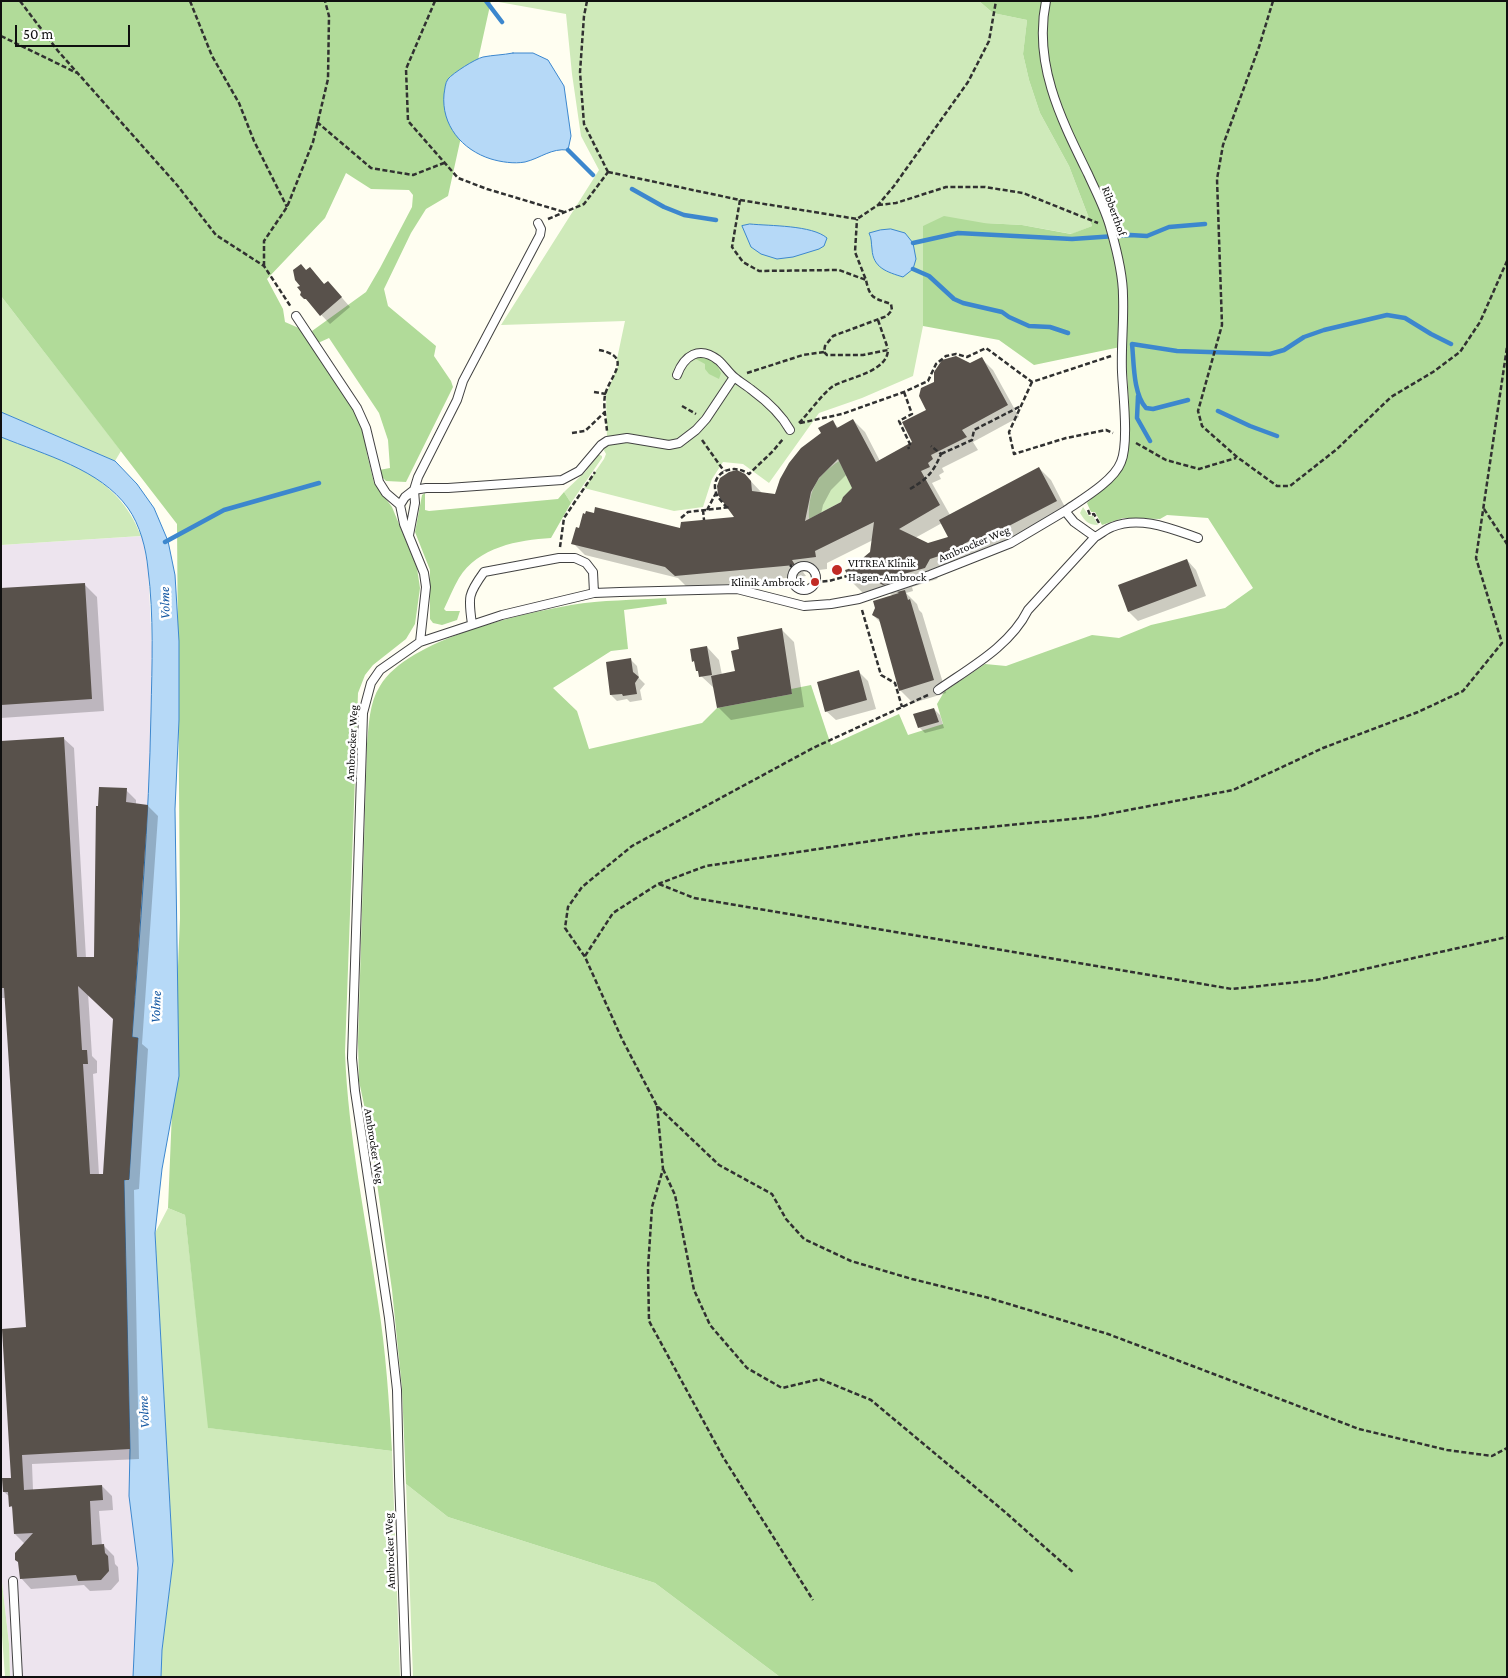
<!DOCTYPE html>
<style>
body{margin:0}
#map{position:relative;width:1508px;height:1678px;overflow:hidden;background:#fffef1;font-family:"Crimson Pro",serif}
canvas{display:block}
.frame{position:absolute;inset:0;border:2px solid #0f0f0f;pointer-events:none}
.scale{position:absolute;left:15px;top:25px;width:115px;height:22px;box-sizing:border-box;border:2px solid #0f0f0f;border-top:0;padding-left:6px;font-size:15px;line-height:18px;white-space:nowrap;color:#0f0f0f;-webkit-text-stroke:4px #fff;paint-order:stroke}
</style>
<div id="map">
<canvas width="1508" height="1678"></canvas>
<div class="frame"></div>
<div class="scale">50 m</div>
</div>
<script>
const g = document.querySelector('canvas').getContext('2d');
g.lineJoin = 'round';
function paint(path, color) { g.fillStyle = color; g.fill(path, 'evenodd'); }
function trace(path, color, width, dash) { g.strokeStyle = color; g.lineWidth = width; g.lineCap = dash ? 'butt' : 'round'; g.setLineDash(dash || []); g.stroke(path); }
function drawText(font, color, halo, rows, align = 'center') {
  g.font = font + ' "Crimson Pro",serif'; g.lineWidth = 5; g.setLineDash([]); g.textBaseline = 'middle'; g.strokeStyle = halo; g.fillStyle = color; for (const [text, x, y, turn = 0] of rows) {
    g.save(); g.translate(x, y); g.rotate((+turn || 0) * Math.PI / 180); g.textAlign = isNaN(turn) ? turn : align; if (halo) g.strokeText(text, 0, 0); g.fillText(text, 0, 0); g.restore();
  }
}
const industrial = new Path2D(`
 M142,536L148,568L152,649L150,747L148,805L132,1036L138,1038L129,1180H124L130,1449L129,1496L138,1568L133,1677H10L9,1644L1,1574V545Z`);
const green = new Path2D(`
 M493,1H979L993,13L1027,20L1023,54L1029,80L1040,113L1069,166L1092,226L1072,234L1022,225L984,223L923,226V326L913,376L862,398L819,413L769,483L743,464L723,462L712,479L703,507L674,511L584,488L604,459L606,454L601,445L607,441L606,394L618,366L617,359L625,321L501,325L599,170L581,136L572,74L566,14Z
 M1,296L121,451L115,461L1,412Z
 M1,437C59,460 117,472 141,536L1,545Z
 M598,454L602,456V458L571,503L564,492L586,471Z
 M839,461L853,489L843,497L841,502L809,519C808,491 816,476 839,461Z
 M1083,507L1089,516H1093L1098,525C1088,525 1085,521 1080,513Z
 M168,1208L185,1215L209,1428L392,1451L400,1677H161L162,1650L173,1561L155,1233Z
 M406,1484L448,1517L655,1583L780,1677H413Z
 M1,1574L9,1644L10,1677H5L1,1621Z`);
const forest = new Path2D(`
 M1,1H491L448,196L426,209L411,233L384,289L388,306L436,346L434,356L451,381L453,387L406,482L386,481L382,477L379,470L390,468L388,440L379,413L329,338L318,343L312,331L366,292L380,268L412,207L413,195L409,190L371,189L346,173L325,218L267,279L283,309L285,322L301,329L353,407L364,435L367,454L374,483L392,507L417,568L420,588L415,624L406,639L373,665L365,675L358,693L345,1052C348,1136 366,1219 378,1302C386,1352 389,1401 392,1451L208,1428L185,1215L168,1208L180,918L177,524L1,296Z
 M979,1H1507V1677H780L655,1583L448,1517L406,1484L402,1388L392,1290L370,1133L359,1081L358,1042L367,744C369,725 369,703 380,686C408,639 520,614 571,605C602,600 634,600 666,598L667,604L624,610L628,649L611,651L553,688L577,711L589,749L702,723L717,708L792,694L791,689L811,685L831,745L899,714L908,735L943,724L937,704L944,692L985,664L1006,666L1092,635L1119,638L1151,625L1225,608L1253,588L1208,518L1167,515L1160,519L1123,518L1102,525L1095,512H1091L1087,503C1095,495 1119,473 1124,464C1134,444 1127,372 1125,346L1034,365L999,340L923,326V226L944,216L984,223L1022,225L1071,234L1092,226L1069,166L1040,113L1029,80L1023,54L1027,20L993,13Z
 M700,357C712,357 716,363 721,373L719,379L709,374L705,369V364L696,359Z
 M564,492L571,503L551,538C518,540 478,547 459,578C453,588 449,599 444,609L446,611H460L457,620L442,625L433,623L430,619V570L415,532L422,495L425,493V510L429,511L558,499Z`);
const water = new Path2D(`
 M513,53H533L548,60L564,86L571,136L568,150C551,148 541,158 525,162C514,164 501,162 491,159C462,150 441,125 444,94C445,89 445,83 448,79C453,73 475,59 483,57C493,55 503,55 513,53Z
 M750,224C770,226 812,225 827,238L824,246L819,249L793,257L777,259L761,254L751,247L742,226Z
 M891,229L905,233L913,243L916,259L913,269L903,277C887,272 873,268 872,249C871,243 872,239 869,233L880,230Z
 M1,412L115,461L137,484L154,508L168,541L175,575L179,641V720L175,809L179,1076L162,1169L155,1233L173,1561L162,1650L161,1677H133L138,1568L129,1496L130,1449L124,1180L129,1179L138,1038L132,1037C140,929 149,821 151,712C152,665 154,616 148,569C146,548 140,525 128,508C100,469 45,455 1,437Z`);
const shadow = new Path2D(`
 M310,268L325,285L337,292L350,307L330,324L305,298L301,286L306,271Z
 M981,358L993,370L1019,417L973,442L978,450L942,468L944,472L939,475L941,479L932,483L950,515L1039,468L1051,480L1068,513L941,571L937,579L912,587L913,591L906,593L917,604L919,610L922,613L946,693L913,703L900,690L881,623L873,615L894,596L879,588L863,593L851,581L871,552L873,540L827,563V569L803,572L806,576L688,588L678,578L585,555L573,543L680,530L736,518L745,475L762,493L776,495L832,422L839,428L853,420L865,432L880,461L913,443L928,410L970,364ZM847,474L854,488L842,503L821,514L823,505L831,490ZM942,523L949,538L928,545L915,538Z
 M1187,560L1196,570L1206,596L1138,621L1129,612L1119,586Z
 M84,584L97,597L104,711L1,718V590Z
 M781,629L794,642L804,707L731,720L718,707L715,689L701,676L697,670L692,650L707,647L719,660L722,675L736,672L741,650Z
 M631,660L637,666L639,678L645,684L640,690L642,700L630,702L627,699L617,701L611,695L607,663Z
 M858,671L868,681L876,709L836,720L826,711Z
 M934,709L940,715L944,728L925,733L919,727Z
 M63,738L74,748L86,958H95L126,790L136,800V805L148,806L158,816L142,1044L148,1049L139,1189L134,1190L139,1459L32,1464L33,1490L102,1486L112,1496L113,1510L99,1511L102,1546H104L114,1556L115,1564L118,1567L119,1581L111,1590L90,1591L84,1585L31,1589L21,1578L25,1544L15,1534L14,1509L10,1506V1497L4,1492L12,1479L27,1329L6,998H1V742ZM88,993L114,1019L104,1175H99L93,1074L97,1073V1061L92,1056Z`);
const stream = new Path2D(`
 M486,1L502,22
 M568,150L593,175
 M632,189L664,207L684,215L716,220
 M913,243L958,233L1072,239L1130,235L1147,236L1169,227L1205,224
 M913,269L929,276L954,299L963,303L1002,312L1009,317L1029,326L1050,327L1068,333
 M1138,396L1137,418L1150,441
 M1188,400L1153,409L1146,408C1133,394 1134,362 1132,344L1177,351L1270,354L1284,350L1304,337L1324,330L1387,315L1405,318L1431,334L1451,344
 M1218,411L1250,426L1277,436
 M165,542L224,510L319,483`);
const building = new Path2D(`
 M301,264L306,270L310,267L324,284L328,281L342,297L320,316L306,299H304L300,295L301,292L297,287L300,286L295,280L293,270Z
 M956,356L970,363L982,357L1008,405L962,430L967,437L931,455L933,459L928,463L930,467L921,471L940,505L899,529L928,543L948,537L939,520L1039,467L1057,501L974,544L971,540L948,553L930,559L925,568L900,575L901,579L883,585L866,576L850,582L845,570L861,565L864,557L870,552L874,522L815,551L816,557L792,560L795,565L675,576L665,567L571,544L576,527L579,528L583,513L585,514L586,511L594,513L595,507L680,528L681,522L734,517L718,495L717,486L720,478L729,472L737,470L745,474L751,481L752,491L775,494L780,479L789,463L801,448L821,433L818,428L833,420L837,428L853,419L876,462L912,442L902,422L926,410L919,396L921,388L934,382V372L942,360ZM838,459L852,488L843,497L841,502L805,521L811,492L819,478Z
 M1187,559L1197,586L1128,612L1118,585Z
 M85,583L92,699L1,705V588Z
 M905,590L908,600L910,599L934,680L899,691L879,619L872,615L875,608L873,601L899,593L897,592Z
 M782,628L792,694L717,708L711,676L735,671L731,651L739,649L737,637Z
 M707,646L712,675L699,677L698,671H696L694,661L692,662L690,649Z
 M631,658L633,672L639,677L635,683L637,694L623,696L622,694L610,695L606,662Z
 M859,670L867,700L825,712L817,682Z
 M934,708L939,722L918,728L913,714Z
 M64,737L77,957H94L96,806H98L99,787L127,788L126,802L148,805L132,1037L138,1038L129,1180H124L130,1449L22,1455L24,1490L102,1485L103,1500L90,1501L92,1545L104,1544L105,1553L108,1556L109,1571L101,1580L78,1581L76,1575L20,1579L18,1562L15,1560V1553L33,1533L14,1534L12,1506L9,1507L8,1492H3L2,1478H11L2,1329L26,1327L4,988H1V741ZM78,986L113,1019L103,1174H90L83,1064H88L87,1050H82Z`);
const path = new Path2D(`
 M20,1L58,51L177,185L216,235L264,266L291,307
 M190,1L212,56L239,103L254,141L287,207
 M435,1L406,69L408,121L458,178L487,189L564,212
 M587,1L584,16L580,72L584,124L608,172
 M1273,1L1259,47L1223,145L1217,179L1222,325L1198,411L1202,426L1237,457L1277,486H1290L1337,449L1391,397L1433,372L1460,352L1480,322L1507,261
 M1,36L77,73
 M317,122L371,168L413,175L444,163
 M608,172L740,200L857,219L878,205L894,186L968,82L989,41L996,1
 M740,200L732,247L743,262L759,271L839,270L866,280L855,252L857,219
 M878,205L896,203L946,187H985L1023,193L1098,223
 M548,219L584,204L608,172
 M264,266V241L287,207L313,142L328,79L329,16L325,1
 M878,320L888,349
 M599,350C634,357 610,375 605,395C603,406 606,420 607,431
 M747,373L803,355L824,352
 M1032,382L1009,432L1014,454L1066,438L1106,430L1113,433
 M594,392L606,394
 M904,392L912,414L899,421L910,444L908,446L909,449
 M682,406L696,414
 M799,423C808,414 823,393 833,386C850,377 887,372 888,350L863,355H827L824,352L825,346L833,336L887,316L892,310L891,304C874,298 870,299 866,280
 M800,423L842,414L904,392L928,381L936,364L946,356L956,354L967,357L986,348L1032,382L1111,356
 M572,433L585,431L605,412
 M702,440L724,471
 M1136,443L1166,460L1199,469L1236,458
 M941,454L972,440L974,430L1021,406
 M910,489C927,479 933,473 941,454L931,446
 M727,508C724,504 719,499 717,495C708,476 730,461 749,474L773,451L783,439
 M1484,509L1507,544
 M703,510L704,520
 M707,510L716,493
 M1088,510L1090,515L1094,514L1099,523
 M681,518L688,512L731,507
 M560,547L564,518L595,472
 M790,565L795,570
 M815,582L829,581L847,576
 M862,610L881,675L895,683L902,707
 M928,695L813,748L632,846L582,887L568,907L565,928L585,957L622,1039L657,1106L719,1165L772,1194L786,1219L804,1239L851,1261L912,1279L989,1298L1108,1334L1359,1429L1447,1450L1492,1456L1507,1448
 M659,884L694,898L1232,989L1316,980L1507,937
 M585,956L613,913L658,884L706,866L917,834L1092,817L1233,790L1323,748L1418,712L1463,691L1502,643L1476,558L1507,347
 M657,1106L663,1169L652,1207L648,1268L649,1321L723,1457L813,1600
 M663,1169L675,1195L694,1290L710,1325L747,1368L782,1388L820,1379L871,1400L1005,1512L1074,1573`);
const service = new Path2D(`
 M1046,1C1033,64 1061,119 1088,174C1096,192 1106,210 1111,230C1117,251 1123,274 1123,296C1124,322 1121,347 1122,372C1123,394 1129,443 1121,462C1114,481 1081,500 1065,511
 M296,316L357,408L366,428L379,482L386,493L400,505L404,524L424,573L426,587L420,642
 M677,375C684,356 699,345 718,360C724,365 728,372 734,377C740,382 747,386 753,391C768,402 781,414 790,430
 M400,505L405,497L414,490L426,488H448L562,480L579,471L601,445L607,441L627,438L669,445L679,443L696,430L706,419L734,377
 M409,535L415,503L414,490L418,477L457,400L463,381L540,235L541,229L538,223
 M1095,537C1101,534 1106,529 1112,527C1140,515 1172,529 1198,538
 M792 578a12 12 0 1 1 24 0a12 12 0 1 1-24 0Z
 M472,624C468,597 468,594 484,572L559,558H575L586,563L593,572L594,593
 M13,1581L18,1677
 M406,1677L399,1476L397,1390L389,1318L355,1091L352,1058L363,713L371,683L380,670L420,642L502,615L594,593L620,592L737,589L804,606L831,604L859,599L930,575L1011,543L1065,511L1074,522L1095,537L1028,610C1010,646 971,667 938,690`);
const markers = [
 [837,570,6,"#c12b25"],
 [815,582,5,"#c12b25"]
];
const streetNames = [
 ["Ribberthof",1114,211,70],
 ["Ambrocker Weg",974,544,-23],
 ["Ambrocker Weg",352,743,-87],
 ["Ambrocker Weg",374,1146,81],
 ["Ambrocker Weg",390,1551,-92]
];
const poiNames = [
 ["VITREA Klinik",848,563],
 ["Hagen-Ambrock",848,577],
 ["Klinik Ambrock",805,582,"right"]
];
const waterNames = [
 ["Volme",165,603,-91],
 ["Volme",156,1007,-88],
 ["Volme",144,1412,-93]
];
paint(industrial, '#ede4ee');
paint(green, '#cfeaba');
paint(forest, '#b1db99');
paint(water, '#b6d9f7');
trace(water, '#3c87ce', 1);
paint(shadow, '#0003');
trace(stream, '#3c87ce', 4.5);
paint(building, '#58514b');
trace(service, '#424242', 10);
trace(path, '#313131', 2.5, [5, 2.5]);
trace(service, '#fff', 8);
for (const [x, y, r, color] of markers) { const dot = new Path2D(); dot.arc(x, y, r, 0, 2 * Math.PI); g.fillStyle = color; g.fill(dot); trace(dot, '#fff', 2); }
drawText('12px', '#0f0f0f', '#fff', streetNames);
drawText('12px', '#0f0f0f', '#fff', poiNames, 'left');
drawText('italic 14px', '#1659a3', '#fff', waterNames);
</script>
